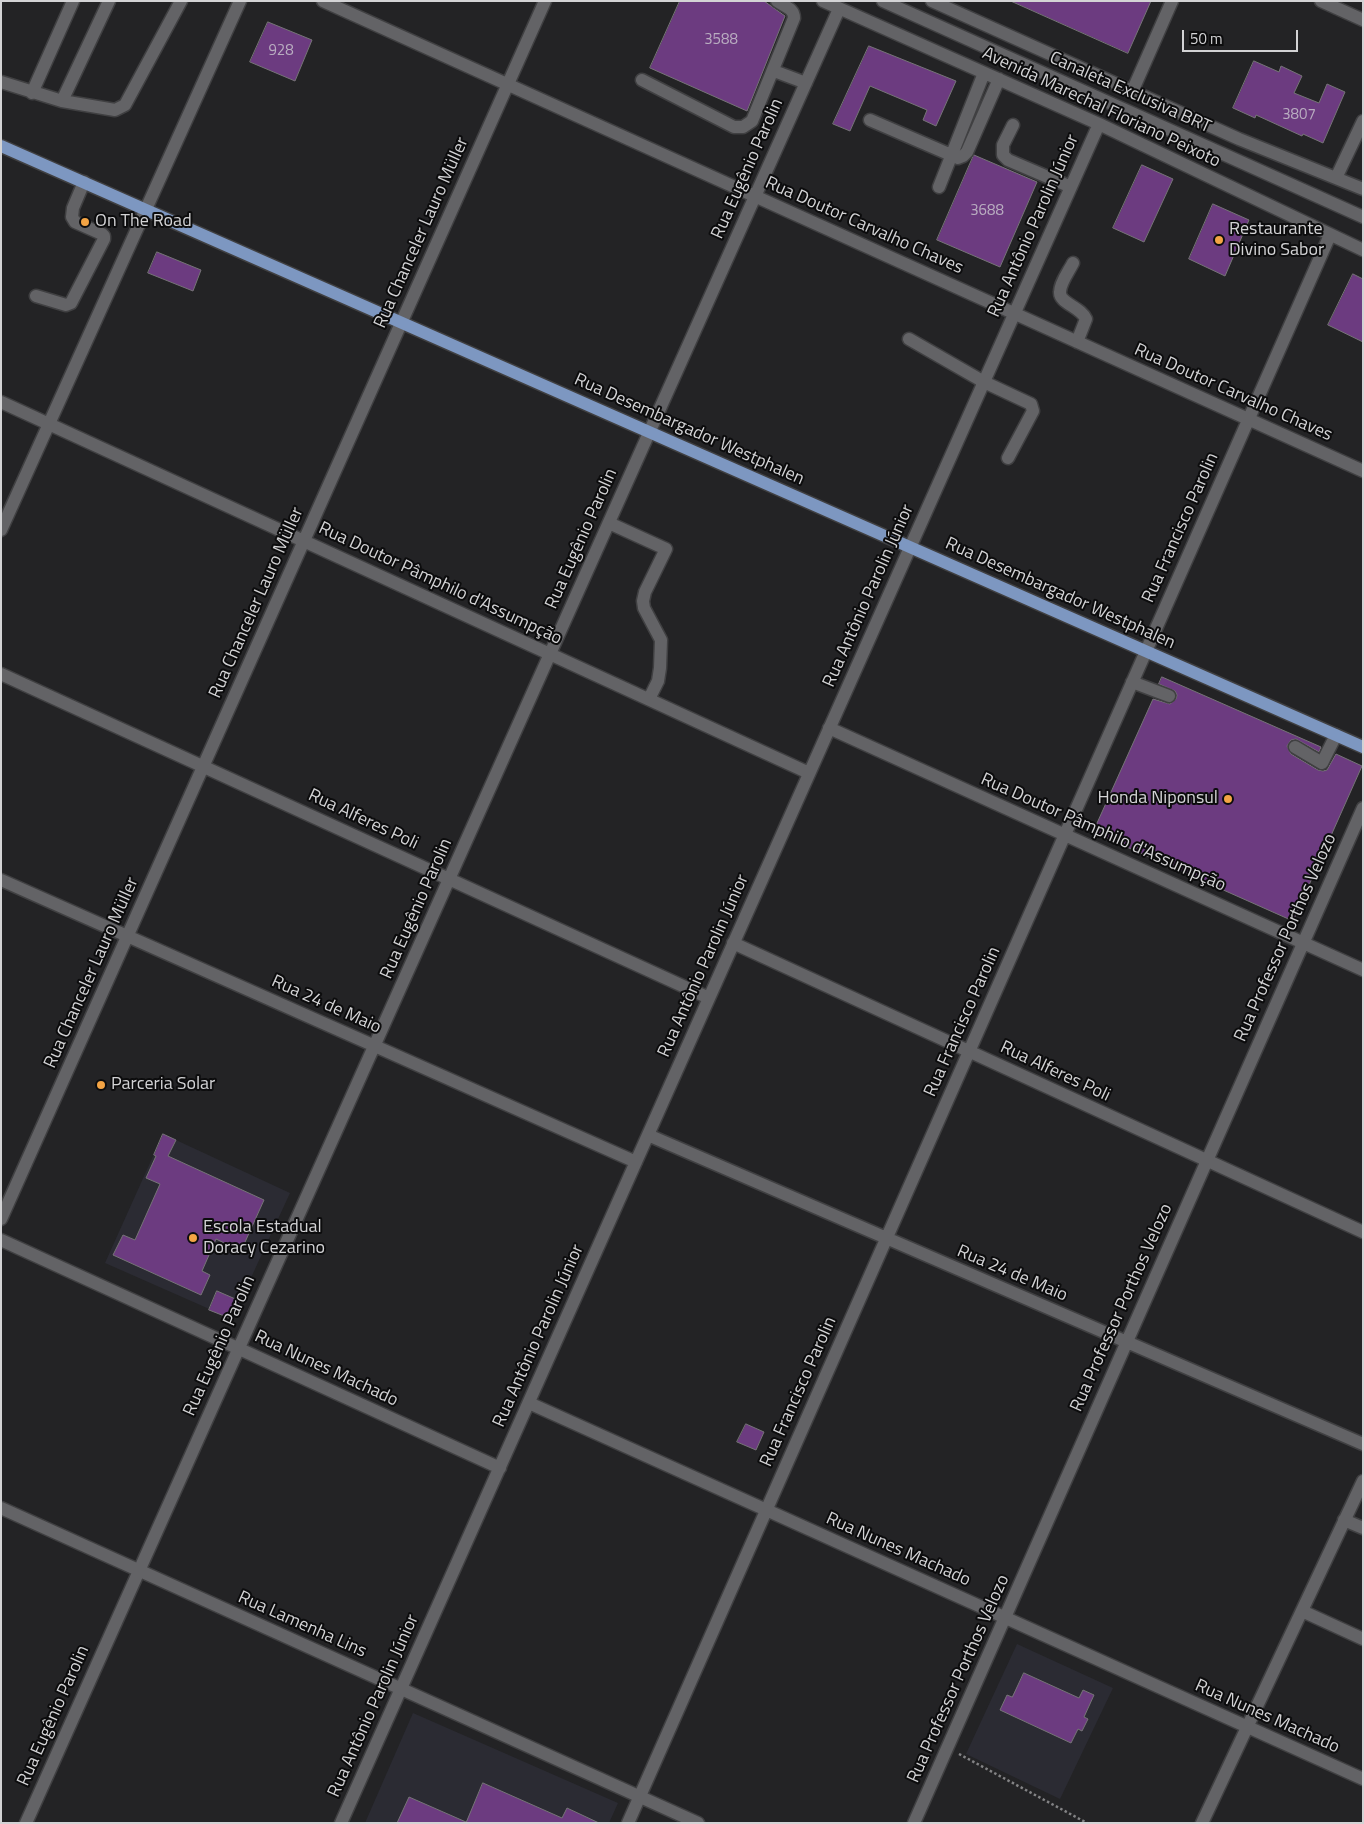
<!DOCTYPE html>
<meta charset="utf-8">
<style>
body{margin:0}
#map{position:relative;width:1364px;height:1824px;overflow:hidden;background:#232325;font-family:"Titillium Web",sans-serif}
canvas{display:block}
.frame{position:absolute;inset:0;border:2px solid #d3d3d5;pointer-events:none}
.scale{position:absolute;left:1182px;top:30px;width:116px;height:22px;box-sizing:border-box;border:2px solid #d3d3d5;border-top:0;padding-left:6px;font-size:15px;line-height:18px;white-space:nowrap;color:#d3d3d5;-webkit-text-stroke:4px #0c0c0d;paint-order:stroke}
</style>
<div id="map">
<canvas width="1364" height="1824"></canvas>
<div class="frame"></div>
<div class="scale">50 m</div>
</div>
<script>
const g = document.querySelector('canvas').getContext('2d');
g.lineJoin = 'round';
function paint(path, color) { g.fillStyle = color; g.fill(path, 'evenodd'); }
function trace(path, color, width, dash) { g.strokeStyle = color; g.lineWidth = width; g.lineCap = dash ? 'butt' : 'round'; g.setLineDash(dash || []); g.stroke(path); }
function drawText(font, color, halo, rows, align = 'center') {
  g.font = font + ' "Titillium Web",sans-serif'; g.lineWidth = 4; g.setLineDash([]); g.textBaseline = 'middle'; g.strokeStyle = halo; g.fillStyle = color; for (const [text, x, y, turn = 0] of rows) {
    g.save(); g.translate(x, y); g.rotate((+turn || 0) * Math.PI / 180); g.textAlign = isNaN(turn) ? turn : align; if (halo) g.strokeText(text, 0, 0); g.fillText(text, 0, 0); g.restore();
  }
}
const built = new Path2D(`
 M163,1134L290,1193L232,1319L105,1263Z
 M1017,1644L1113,1688L1060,1799L966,1754Z
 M413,1713L618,1803L609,1823H365Z`);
const building = new Path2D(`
 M680,1H764L785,16L747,111L650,68Z
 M1011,1H1151L1128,53Z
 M268,22L312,40L295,81L250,62Z
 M869,46L956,81L936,126L923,120L927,110L870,86L850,131L833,124Z
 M1254,61L1279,72L1281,66L1302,76L1294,93L1319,103L1327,84L1345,92L1323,143L1303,134L1302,136L1256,115L1255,118L1233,108Z
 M974,155L1037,182L1000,267L937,240Z
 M1142,165L1173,179L1144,242L1113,228Z
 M1213,204L1249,220L1225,276L1189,259Z
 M157,252L201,270L193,291L148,273Z
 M1353,274L1363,279V342L1328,325Z
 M1162,677L1321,747L1319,752L1296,739L1291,740L1287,746L1291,754L1318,770L1323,771L1327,770L1336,754L1362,766L1293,921L1093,832L1153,699L1170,704L1176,699L1177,695L1175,691L1159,684Z
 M163,1134L176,1140L168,1156L264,1200L241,1251L216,1239L202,1271L210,1275L201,1295L113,1255L123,1235L135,1240L160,1184L146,1178L156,1156L154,1155Z
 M217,1291L240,1301L232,1319L209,1310Z
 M746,1424L764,1432L756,1450L737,1442Z
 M1024,1673L1079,1698L1083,1690L1094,1695L1084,1717L1088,1719L1082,1731L1078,1729L1071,1743L1000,1710L1007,1695L1012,1697Z
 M483,1783L562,1818L567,1808L599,1823H397L409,1797L466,1822Z`);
const path = new Path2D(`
 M959,1754L1087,1823`);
const minor = new Path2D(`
 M323,1L1363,471
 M823,1L1099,124L1363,250
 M883,1L1363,217
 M932,1L1239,139L1363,189
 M1321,1L1363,20
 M774,71L806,83
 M642,80L734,127H743L752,121L794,18C794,8 785,7 777,1
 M1,82L62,101L115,110L125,105L181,1
 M1132,92L1172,1
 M32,93L73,1
 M62,101L109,1
 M870,120L958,158L963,156L967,152L999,79
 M1013,125L1003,145V155L1008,160L1071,187
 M1336,178L1363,121
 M939,187L984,73
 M1073,263C1069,271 1060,283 1060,292C1059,303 1081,307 1086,319L1077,342
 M36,296L66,305L71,303L104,239V236L102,234L75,222L72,217L73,208L84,182
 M909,339L984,382L1031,404L1033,411L1008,458
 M1,402L809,773
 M609,523L666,549L645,592L643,601L644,608L661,640L660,668L658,681L649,699
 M1,530L240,1
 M1,674L709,998
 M1132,682L1169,696
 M829,728L1363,970
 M1295,747L1322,763L1336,735
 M1,880L636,1162
 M733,943L1363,1232
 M648,1135L1363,1444
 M1,1219L545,1
 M1,1240L500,1468
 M529,1403L1363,1779
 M1,1508L698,1823
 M1344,1520L1363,1528
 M1302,1611L1363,1639
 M26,1823L839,9
 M341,1823L1099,124
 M628,1823L1330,235
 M914,1823L1363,808
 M1202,1823L1363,1481`);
const major = new Path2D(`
 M1,146L1363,747`);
const markers = [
 [85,222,5,"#f4a444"],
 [1219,240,5,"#f4a444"],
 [1228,799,5,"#f4a444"],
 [101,1085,5,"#f4a444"],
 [193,1238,5,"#f4a444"]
];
const numberNames = [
 ["3588",721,40],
 ["928",281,51],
 ["3807",1299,115],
 ["3688",987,211]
];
const streetNames = [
 ["Canaleta Exclusiva BRT",1130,93,24],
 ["Avenida Marechal Floriano Peixoto",1101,108,25],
 ["Rua Eugênio Parolin",748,169,-66],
 ["Rua Doutor Carvalho Chaves",864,226,24],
 ["Rua Antônio Parolin Júnior",1034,226,-66],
 ["Rua Chanceler Lauro Müller",422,233,-66],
 ["Rua Doutor Carvalho Chaves",1233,393,24],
 ["Rua Desembargador Westphalen",689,430,24],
 ["Rua Francisco Parolin",1181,528,-66],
 ["Rua Eugênio Parolin",582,539,-66],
 ["Rua Doutor Pâmphilo d'Assumpção",440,584,25],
 ["Rua Desembargador Westphalen",1060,594,24],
 ["Rua Antônio Parolin Júnior",869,596,-66],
 ["Rua Chanceler Lauro Müller",257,603,-66],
 ["Rua Alferes Poli",363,820,25],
 ["Rua Doutor Pâmphilo d'Assumpção",1103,833,24],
 ["Rua Eugênio Parolin",417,909,-66],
 ["Rua Professor Porthos Velozo",1286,938,-66],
 ["Rua Antônio Parolin Júnior",704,966,-66],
 ["Rua Chanceler Lauro Müller",92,973,-66],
 ["Rua 24 de Maio",326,1005,24],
 ["Rua Francisco Parolin",963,1022,-66],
 ["Rua Alferes Poli",1055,1072,25],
 ["Rua 24 de Maio",1012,1274,23],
 ["Rua Professor Porthos Velozo",1122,1308,-66],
 ["Rua Antônio Parolin Júnior",539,1336,-66],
 ["Rua Eugênio Parolin",220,1346,-66],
 ["Rua Nunes Machado",326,1369,25],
 ["Rua Francisco Parolin",799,1392,-66],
 ["Rua Nunes Machado",898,1550,24],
 ["Rua Lamenha Lins",302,1625,24],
 ["Rua Professor Porthos Velozo",959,1679,-66],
 ["Rua Antônio Parolin Júnior",374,1706,-66],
 ["Rua Eugênio Parolin",54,1716,-66],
 ["Rua Nunes Machado",1267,1717,24]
];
const poiNames = [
 ["On The Road",95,222],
 ["Restaurante",1229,230],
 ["Divino Sabor",1229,251],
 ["Honda Niponsul",1218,799,"right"],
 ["Parceria Solar",111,1085],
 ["Escola Estadual",203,1228],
 ["Doracy Cezarino",203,1249]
];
paint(built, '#2b2b33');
paint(building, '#6c3b80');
trace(building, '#767477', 1);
trace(minor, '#404042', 15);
trace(major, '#404042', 15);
trace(path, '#838385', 2.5, [2.5, 2.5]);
trace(minor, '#636366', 12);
trace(major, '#7d97c1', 12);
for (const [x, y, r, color] of markers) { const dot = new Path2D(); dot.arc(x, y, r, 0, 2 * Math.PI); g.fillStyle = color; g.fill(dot); trace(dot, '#0c0c0d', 2); }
drawText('15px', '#b9adc0', null, numberNames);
drawText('18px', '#d3d3d5', '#0c0c0d', streetNames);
drawText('18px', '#d3d3d5', '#0c0c0d', poiNames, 'left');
</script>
